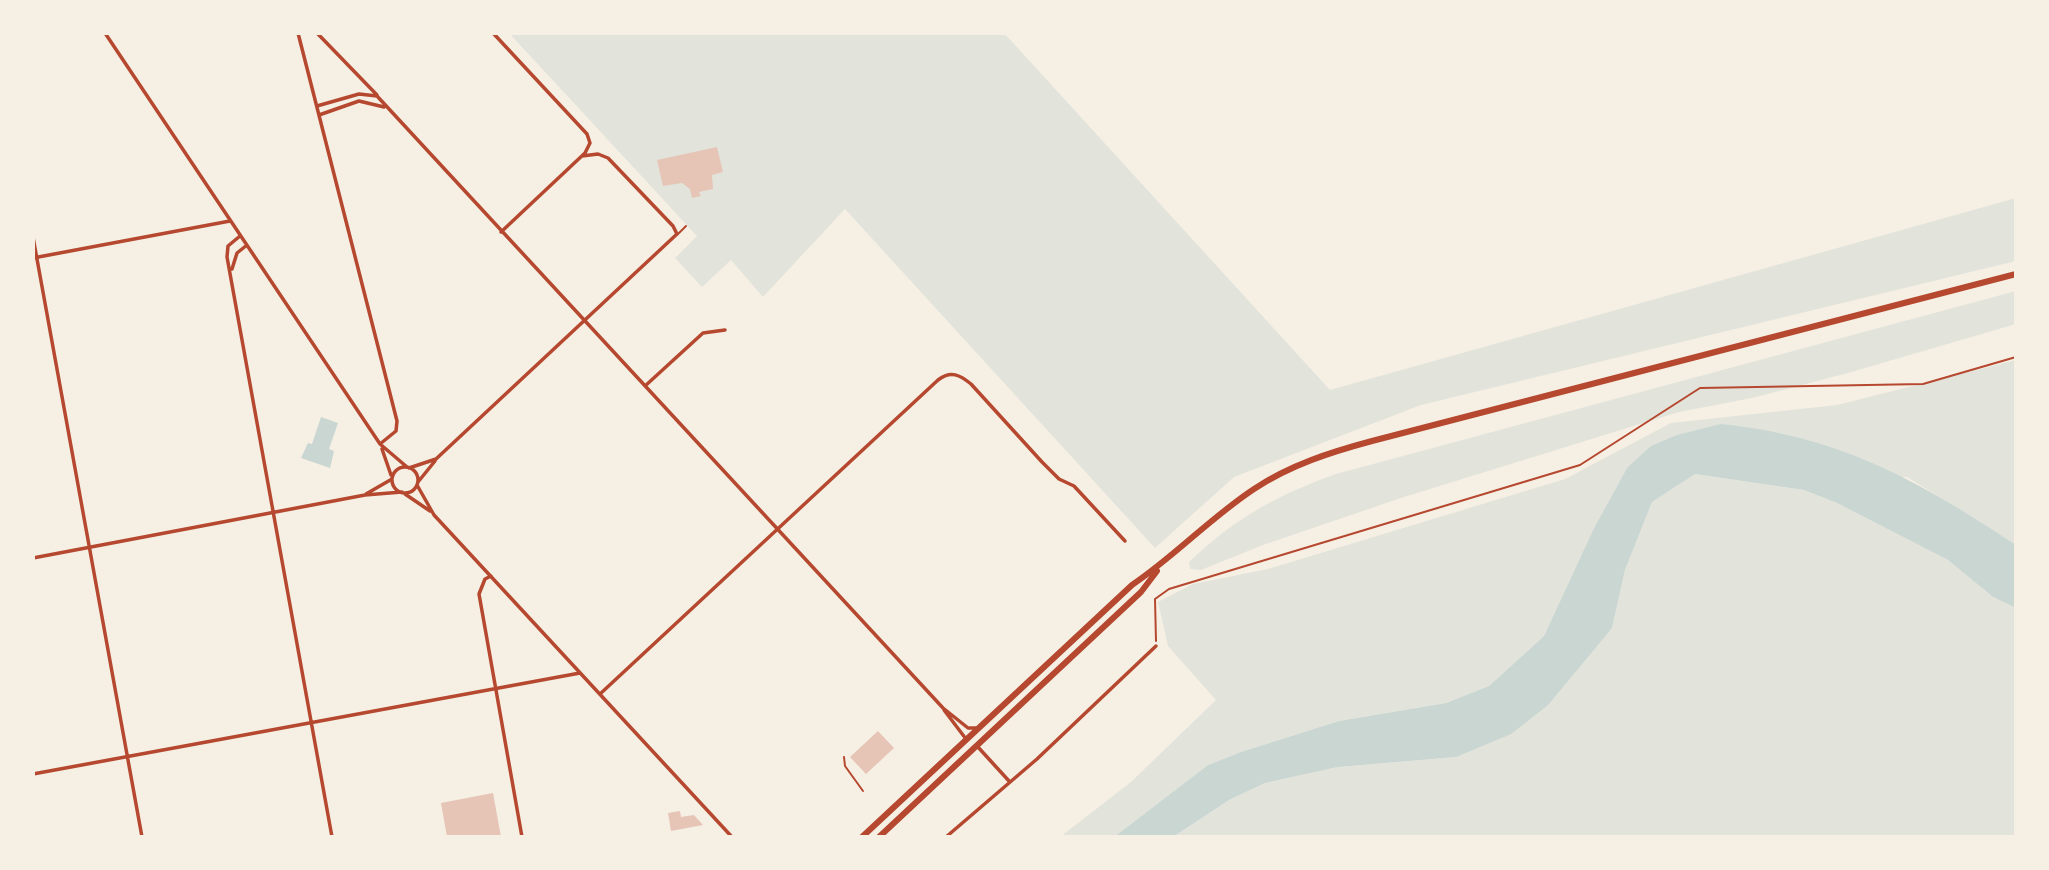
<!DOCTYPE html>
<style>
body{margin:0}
#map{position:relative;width:2049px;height:870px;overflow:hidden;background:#f6efe4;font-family:Rubik,sans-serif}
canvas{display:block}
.frame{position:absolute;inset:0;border:35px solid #f6efe4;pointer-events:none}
</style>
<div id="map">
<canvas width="2049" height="870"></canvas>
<div class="frame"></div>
</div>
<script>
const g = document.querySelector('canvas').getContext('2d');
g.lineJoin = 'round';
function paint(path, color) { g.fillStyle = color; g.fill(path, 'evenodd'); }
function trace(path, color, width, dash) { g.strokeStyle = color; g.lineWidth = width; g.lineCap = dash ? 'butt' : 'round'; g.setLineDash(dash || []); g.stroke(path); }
const green = new Path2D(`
 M509,33H1004L1330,390L2016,198V261L1421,405L1234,477L1155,548L845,209L763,297L731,260L702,287L675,258L697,236Z
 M2016,291V324L1848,373L1752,398L1679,412L1404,497L1263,545L1201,570L1190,569L1189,562C1237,517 1275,496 1336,474Z
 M2016,360V545L1907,477L1627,468L1594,528L1544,636L1489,686L1446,703L1339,721L1241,752L1208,765L1114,837H1060L1131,782L1216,700L1168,646L1158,602L1193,584L1268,569L1565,479L1671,423L1837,405Z
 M1695,474L1804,490L1837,503L1948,560L1993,597L2016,608V837H1173L1229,800L1265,783L1338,767L1456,757L1612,628L1625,570L1652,502Z`);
const water = new Path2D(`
 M321,417L338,423L329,449L334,451L330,468L301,458L308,443L312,444Z
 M1721,424C1840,436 1919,481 2016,545V608L1993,597L1948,560L1837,503L1804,490L1695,474L1652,502L1625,570L1612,628L1548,705L1511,734L1456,757L1338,767L1265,783L1229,800L1173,837H1114L1208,765L1241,752L1339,721L1446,703L1489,686L1544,636L1594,528L1627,468L1651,446L1677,435Z`);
const building = new Path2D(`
 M717,147L723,172L712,175L713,189L699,192L701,196L692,198L690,189L682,183L663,186L657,160Z
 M878,731L894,748L866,774L850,757Z
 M493,793L501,837H447L441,803Z
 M680,811L681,817L694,815L703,825L671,831L668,813Z`);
const path = new Path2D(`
 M1156,641L1155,599L1169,589L1580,465L1700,388L1923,384L2016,357`);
const service = new Path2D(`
 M678,234L686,226
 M844,757L845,766L863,791`);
const minor = new Path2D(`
 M105,33L380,444L407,467
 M298,33L397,421L396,431L380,444
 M317,33L377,95
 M493,33L587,134L590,143L585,153L501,232
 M317,106L359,94L377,96L943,708L968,728H976
 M319,115L359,101L384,107
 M240,236L228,246L227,257L332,837
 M33,237L142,837
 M33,258L230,221
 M232,269L237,253L247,245
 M645,386L703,333L725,330
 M382,449L391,475
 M392 480a13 13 0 1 1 26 0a13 13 0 1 1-26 0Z
 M409,468L436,459L677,234L673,226L608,158L598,154L582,156
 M418,482L435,461
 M417,485L434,515L732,837
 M366,494L392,479
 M405,494L430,511
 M33,558L365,495L402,492
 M491,576L485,579L479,594L522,837
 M600,694L938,380C951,370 960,375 971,384L1042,462L1059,479L1074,486L1125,541
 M944,710L966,739
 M977,746L1009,781
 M33,774L580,673
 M946,837L1037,759L1156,646`);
const trunk = new Path2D(`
 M862,837L1132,585C1175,556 1210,518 1254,489C1290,465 1331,452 1372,441L2016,274
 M879,837L1141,592L1157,571`);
paint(green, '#e2e4dc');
paint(water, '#c9d6d2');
paint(building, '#e6c5b7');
trace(path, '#b5482f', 2);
trace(service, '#b5482f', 2);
trace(minor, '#b5482f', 3.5);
trace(trunk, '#b5482f', 6);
</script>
